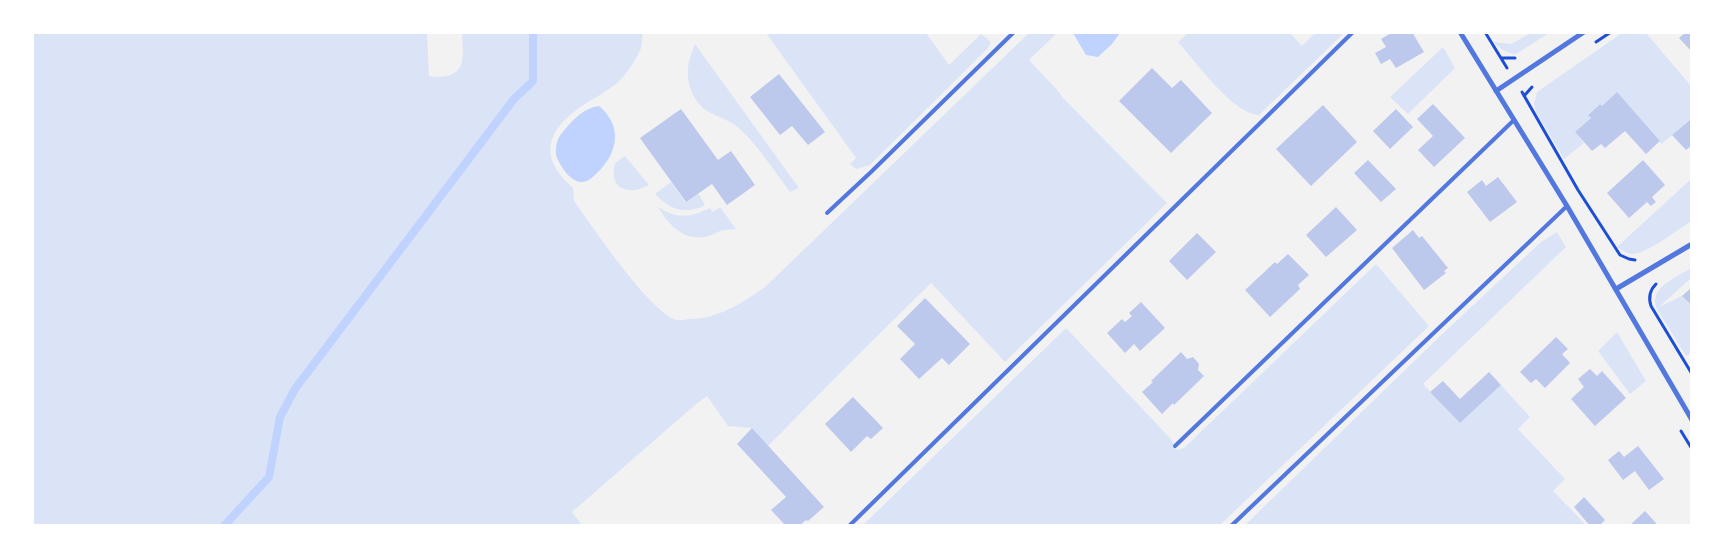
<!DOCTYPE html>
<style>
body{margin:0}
#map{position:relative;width:1724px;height:558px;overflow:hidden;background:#f2f2f2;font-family:"Work Sans",sans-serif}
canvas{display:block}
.frame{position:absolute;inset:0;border:34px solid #fff;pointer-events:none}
</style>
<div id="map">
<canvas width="1724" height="558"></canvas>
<div class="frame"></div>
</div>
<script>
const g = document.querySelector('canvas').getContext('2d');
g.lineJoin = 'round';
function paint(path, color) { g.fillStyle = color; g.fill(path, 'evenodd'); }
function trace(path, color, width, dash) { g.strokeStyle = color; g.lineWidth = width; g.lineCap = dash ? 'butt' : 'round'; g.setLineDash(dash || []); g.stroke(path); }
const green = new Path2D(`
 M32,33H427L429,76C441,79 460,76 462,61C464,52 462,41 462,33H643C642,37 642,43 641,48C639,55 626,75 620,80C608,92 593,98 579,108C544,133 540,159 573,188L574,201C592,226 651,314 677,320C680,320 685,320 689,319C718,319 742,303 765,287L1029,33H1057L1029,60L1060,93L1062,97L1167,203L1005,362L931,283L848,365L768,446L752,428L728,426L707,396L695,405L572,512L582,525H33Z
 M766,33H926L949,65L981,34L991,42L988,48L870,165L856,169L850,164L856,158Z
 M1290,33L1302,46L1315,33H1344L1259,115C1233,114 1196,62 1178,42L1188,33Z
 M1531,33H1549L1516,54C1510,55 1498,48 1494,42L1511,44Z
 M1622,33H1646L1691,86V118L1662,144L1617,93L1602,106L1600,104L1588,114L1591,118L1575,132L1584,143L1564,159L1536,112L1534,104L1537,92Z
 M695,44L799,188L790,192C774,171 759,147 740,129C732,121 722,119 713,114C696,107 687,88 688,70C688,61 692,52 695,44Z
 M1443,47L1455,68L1408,114L1390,97Z
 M625,156L649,185C629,196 608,190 615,163Z
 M1691,179V221C1679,229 1645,255 1632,254C1626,253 1622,250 1617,247Z
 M671,182L685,202L698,193L705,205C685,216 669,209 655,194Z
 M658,207C677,219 690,218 710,208L713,212L720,207L736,229C731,229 725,230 720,231C715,233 710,236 705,237C682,240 669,225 658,207Z
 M1557,232L1566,247L1423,384L1460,423L1501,385L1530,417L1518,429L1565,479L1553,491L1586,525L1244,526L1439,337L1541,242Z
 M1376,264L1429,326L1220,525L862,526L1066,328L1170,438L1177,450L1184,448Z
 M1691,268V278L1659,307L1682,296L1691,306V353L1686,356L1657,309C1647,288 1677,277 1691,268Z
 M1617,332L1646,381L1630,394L1598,351Z`);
const water = new Path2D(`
 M1073,33H1120L1112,44L1098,57L1086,55Z
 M599,106C623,126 618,153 597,173C593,177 588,182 581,182C571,182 561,167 557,158C554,151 557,138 562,133C572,121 583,108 599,106Z`);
const stream = new Path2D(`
 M224,526L269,477L280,417L295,389L514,99L533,81V32`);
const building = new Path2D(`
 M1393,32H1412L1424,52L1396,68L1390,59L1381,64L1375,53L1386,47L1381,39Z
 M1686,32H1692V52L1679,38Z
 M1152,68L1172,88L1181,80L1212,113L1171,153L1119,101Z
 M779,74L825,132L808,145L792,126L780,135L750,97Z
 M1617,92L1660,141L1646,154L1625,131L1605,148L1601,144L1592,151L1575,132L1591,118L1588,115L1600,104L1602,106Z
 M1433,104L1465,138L1434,167L1418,150L1433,136L1417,119Z
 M1323,105L1357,142L1311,186L1276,149Z
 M681,109L718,160L731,151L755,185L727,205L712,184L686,202L640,138Z
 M1396,109L1413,127L1390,149L1373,131Z
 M1692,118V145L1686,150L1672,135Z
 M1368,160L1396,189L1381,202L1354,173Z
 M1643,160L1665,185L1652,197L1656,202L1651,206L1647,202L1629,218L1607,193Z
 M1498,177L1517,202L1490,222L1467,192L1482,180L1486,186Z
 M1336,207L1357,230L1326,257L1306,235Z
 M1413,230L1419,238L1422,236L1448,268L1444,271L1446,273L1424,290L1392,248Z
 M1197,233L1216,252L1187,280L1169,261Z
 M1288,254L1309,275L1298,285L1300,289L1270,317L1245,290L1275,262L1277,264Z
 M1692,287V306L1682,296Z
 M925,298L970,344L949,365L942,358L919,379L900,359L915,344L897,326Z
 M1141,302L1165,328L1140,351L1134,344L1125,353L1107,333L1122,319L1125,322L1132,316L1129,313Z
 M1556,337L1568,349L1562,354L1570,363L1545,388L1536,379L1531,383L1520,372Z
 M1181,352L1187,359L1193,357L1199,364L1198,370L1204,376L1174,405L1173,403L1162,414L1142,392L1153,382L1151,381Z
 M1590,369L1597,376L1602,371L1626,398L1595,426L1571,399L1584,387L1578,379Z
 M1489,372L1501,385L1460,423L1430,392L1443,381L1460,399Z
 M853,397L883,428L871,439L867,436L851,452L825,424Z
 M752,428L824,507L808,521L806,520L799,526H786L771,510L786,497L737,444Z
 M1638,446L1664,479L1649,490L1635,471L1623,480L1608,460L1619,451L1624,457Z
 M1584,497L1605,520L1599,526H1590L1574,507Z
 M1645,511L1656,523L1654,526H1629Z`);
const path = new Path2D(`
 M1485,32L1507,68
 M1596,42L1611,32
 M1501,58H1515
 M1522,92L1578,190L1620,255L1629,259L1635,260
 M1524,96L1532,87
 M1656,284C1650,290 1648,297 1651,306L1692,374
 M1681,431L1692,449`);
const service = new Path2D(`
 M827,213L871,172L1014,32
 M1175,446L1514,120
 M849,526L1353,32
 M1231,526L1567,206`);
const minor = new Path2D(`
 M1460,32L1567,206L1692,420
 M1496,91L1584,32
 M1616,289L1692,244`);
paint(green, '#dbe4f7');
paint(water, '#bfd3fe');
trace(stream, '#bfd3fe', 8);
paint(building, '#bdc9ec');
trace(path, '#1d4ed8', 3);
trace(service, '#5277de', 4);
trace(minor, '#5277de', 5);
</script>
